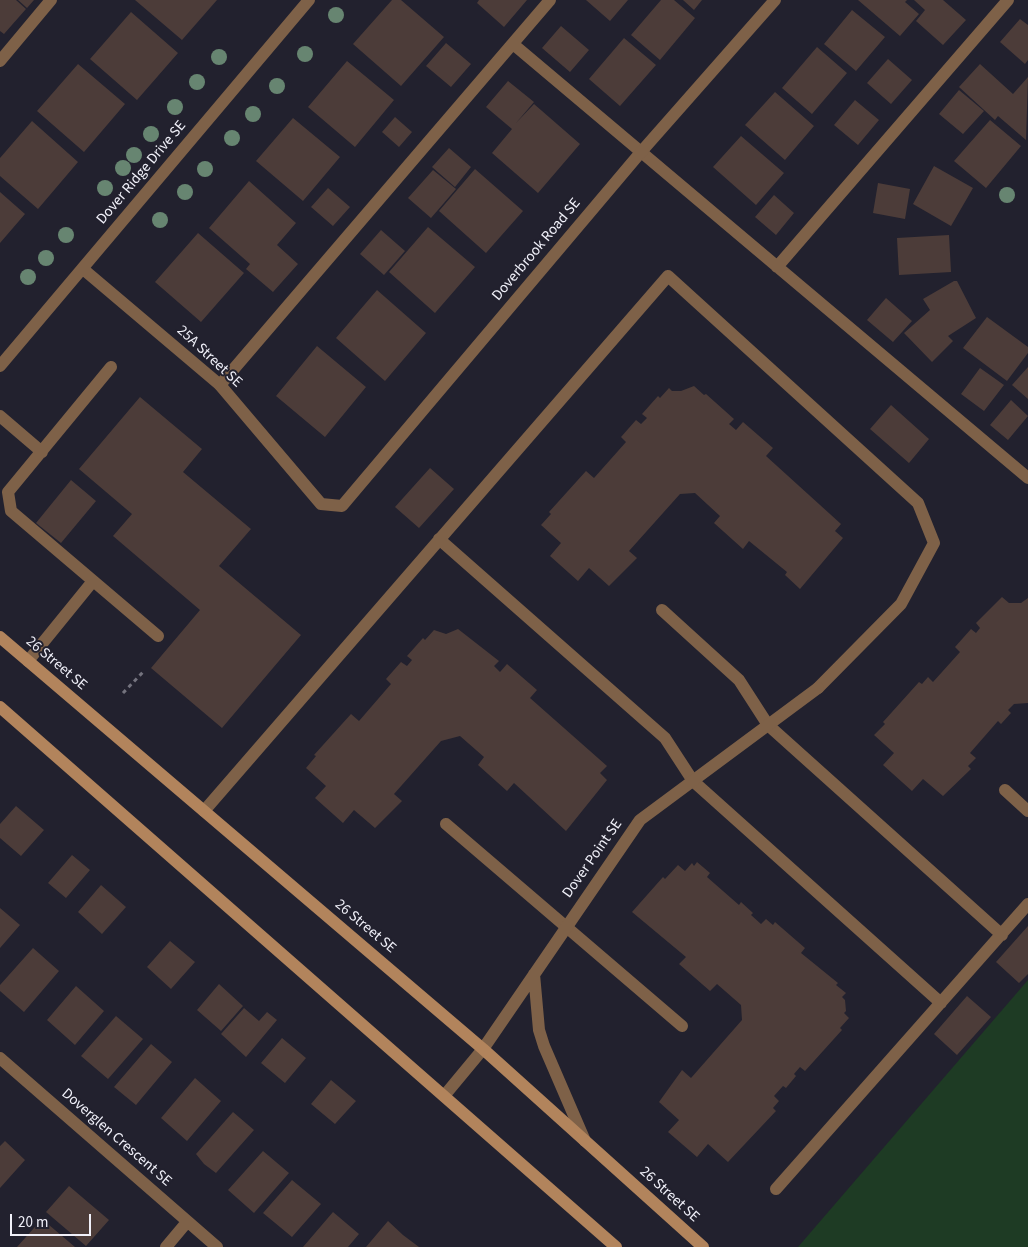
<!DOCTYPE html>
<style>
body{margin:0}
#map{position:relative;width:1028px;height:1247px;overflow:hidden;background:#22212e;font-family:"Source Sans 3",sans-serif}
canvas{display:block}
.scale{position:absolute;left:10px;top:1214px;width:81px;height:22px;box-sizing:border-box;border:2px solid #f0f0f9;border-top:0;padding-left:6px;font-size:15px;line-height:18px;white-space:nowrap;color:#f0f0f9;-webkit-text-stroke:4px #22212e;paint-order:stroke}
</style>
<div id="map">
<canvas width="1028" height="1247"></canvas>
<div class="scale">20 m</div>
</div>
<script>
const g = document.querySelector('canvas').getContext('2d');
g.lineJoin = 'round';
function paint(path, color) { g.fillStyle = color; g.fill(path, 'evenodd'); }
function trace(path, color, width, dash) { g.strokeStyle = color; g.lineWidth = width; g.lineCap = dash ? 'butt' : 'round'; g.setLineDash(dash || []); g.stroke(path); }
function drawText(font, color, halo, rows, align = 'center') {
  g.font = font + ' "Source Sans 3",sans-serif'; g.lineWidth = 4; g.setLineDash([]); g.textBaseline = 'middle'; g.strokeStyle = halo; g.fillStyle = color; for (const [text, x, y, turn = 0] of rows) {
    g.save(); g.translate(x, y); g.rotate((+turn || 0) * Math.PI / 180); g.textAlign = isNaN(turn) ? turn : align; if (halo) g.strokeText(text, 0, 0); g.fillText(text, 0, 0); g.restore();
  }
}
const green = new Path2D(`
 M1028,980V1247H798Z`);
const building = new Path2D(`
 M0,0H16L26,9L4,34L0,31Z
 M18,0H34L27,8Z
 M135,0H217L182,40Z
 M392,0H401L444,37L401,86L353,44Z
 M479,0H527L504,27L477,3Z
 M586,0H628L610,21Z
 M661,0H674L695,18L660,60L631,35Z
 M683,0H702L694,10Z
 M858,0H907L905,2L919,14L900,36Z
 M914,0H943L966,20L943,45L916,21L925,10Z
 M852,10L885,37L856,71L824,44Z
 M131,12L178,53L137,100L90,59Z
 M1020,19L1028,25V60L1025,64L1000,42Z
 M561,26L589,50L570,72L542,48Z
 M624,38L656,65L620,106L589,79Z
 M446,43L471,64L451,87L426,66Z
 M817,47L847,73L812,114L782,88Z
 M888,59L912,80L891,104L867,83Z
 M347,61L394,100L355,147L308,107Z
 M78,64L125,104L84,152L37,111Z
 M980,64L1013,94L1028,77L1026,140L998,116L995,120L959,87Z
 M508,81L534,102L516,123L534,104L580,144L538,193L492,153L512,129L486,107Z
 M959,90L984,111L963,134L939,114Z
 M775,92L814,126L785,160L745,125Z
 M855,100L879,120L858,145L834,125Z
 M395,117L412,132L399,147L382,132Z
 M293,118L340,157L303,201L256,161Z
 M990,120L1021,146L986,188L954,161Z
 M32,121L78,162L38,209L0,176V158Z
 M741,136L784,173L756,205L713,167Z
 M449,148L471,167L455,187L432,167Z
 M934,166L973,188L951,226L913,204Z
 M475,169L523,211L486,253L439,211Z
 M433,170L456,189L431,218L408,198Z
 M249,181L296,223L277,245L298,264L273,292L246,269L250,264L209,228Z
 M878,183L910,189L905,219L873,213Z
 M328,188L350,207L333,226L311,207Z
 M0,192L25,214L0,243Z
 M774,195L794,213L776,235L755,217Z
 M428,227L475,267L435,313L389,272Z
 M381,230L405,251L384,275L360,254Z
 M198,233L244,273L201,322L155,282Z
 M949,235L951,272L899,275L897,238Z
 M954,281H957L976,318L948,336L953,341L932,362L904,333L930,310L923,299Z
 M377,290L426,333L385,381L336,338Z
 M886,298L912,321L893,342L867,320Z
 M987,317L1028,347V353L1007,381L963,348Z
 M317,346L366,387L325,437L276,396Z
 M1028,367V399L1012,385Z
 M980,368L1004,385L984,411L961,394Z
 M694,386L704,395L706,394L734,419L729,424L736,430L743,422L773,448L766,456L841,524L835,531L843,538L800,589L785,575L787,572L749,541L743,549L714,523L720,516L695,493L680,494L629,551L637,558L609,586L589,568L578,581L550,556L561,543L541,525L551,514L549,512L586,471L594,478L626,442L621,437L636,420L641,424L647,418L642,414L658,396L660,398L669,388L672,391H681Z
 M140,397L202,449L183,472L251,529L219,566L301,635L222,728L151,668L200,610L113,536L132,514L79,469Z
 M1011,400L1028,416L1008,440L990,425Z
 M891,405L929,439L909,463L870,429Z
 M430,468L454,489L419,528L395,507Z
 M71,480L96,501L61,543L36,523Z
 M1002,597L1009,603H1021L1028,598V703L1014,704L1008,710L1011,713L1001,724L998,721L970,753L976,758L968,766L971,769L943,796L923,779L912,791L883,765L894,753L874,735L885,724L883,722L919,682L922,684L928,677L933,682L960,652L955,647L971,629L976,633L980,628L976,623Z
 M458,629L499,661L494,666L500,672L507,664L537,690L530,698L607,766L600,773L607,780L566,831L514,783L507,791L478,765L484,757L460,736L441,741L394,794L402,801L375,828L354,810L343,823L315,798L326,786L306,768L316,756L314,755L351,714L359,721L391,684L386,679L401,662L407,666L412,660L407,656L423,638L425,640L434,630L446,634Z
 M16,806L44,830L21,856L0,838V824Z
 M72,855L90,870L66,898L48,883Z
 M697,862L710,873L707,877L739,905L741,902L753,913L751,915L761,924L766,919L773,925L775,922L805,948L801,953L838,983L836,985L846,993L842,997L845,1000L846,1011L844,1013L849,1018L840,1028L842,1030L805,1071L800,1067L794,1074L796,1076L786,1088L783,1086L774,1096L779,1101L773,1108L776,1111L728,1162L708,1144L697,1157L668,1132L679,1120L659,1102L682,1070L691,1078L742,1020L741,1005L717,984L710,991L679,964L686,957L632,912L663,877L665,879L678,865L685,871L692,863L694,866Z
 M101,885L126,907L102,934L78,912Z
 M0,908L20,925L0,948Z
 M1028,926V974L1019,983L996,962Z
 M170,941L195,962L171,989L147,967Z
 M33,948L59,971L24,1012L0,991V985Z
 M219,984L243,1006L221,1031L197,1010Z
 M76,986L104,1011L75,1045L47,1020Z
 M967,996L991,1017L957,1055L934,1034Z
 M244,1008L259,1021L267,1012L277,1020L246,1057L221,1034Z
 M116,1016L143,1039L108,1079L81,1056Z
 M282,1038L306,1058L285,1083L261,1063Z
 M151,1044L172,1062L136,1105L114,1087Z
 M195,1078L221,1101L187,1141L161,1118Z
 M331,1080L356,1101L335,1124L311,1104Z
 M233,1112L254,1130L216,1173L204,1164L196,1154Z
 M5,1141L25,1160L0,1188V1146Z
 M263,1151L289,1173L254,1213L228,1190Z
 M292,1180L321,1204L292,1237L263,1213Z
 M69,1186L109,1220L86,1246L46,1212Z
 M333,1212L359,1234L348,1247H303Z
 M42,1219L75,1247H17Z
 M388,1221L403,1235L419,1247H366Z`);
const path = new Path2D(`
 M123,693L144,671`);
const lane = new Path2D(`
 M513,44L1028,478
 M0,61L51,0
 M777,267L1008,0
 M111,367L8,492L11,511L158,636
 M220,385L550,0
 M0,416L42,452
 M439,539L665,738L693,781L941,1003
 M662,610L739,680L768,725L1002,935
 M28,661L93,581
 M1005,790L1028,811
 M204,811L668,276L918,503L934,543L901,604L818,688
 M446,824L682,1026
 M776,1189L1028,904`);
const street = new Path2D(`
 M83,269L220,385L321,504L342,506L641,152L775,0
 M0,366L309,0
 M534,974L539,1030L544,1046L585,1141
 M0,1058L217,1247
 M444,1096L483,1049L640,820L818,688
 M166,1247L187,1222`);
const secondary = new Path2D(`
 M0,637L483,1049L703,1247
 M0,707L616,1247`);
const trees = [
 [336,15],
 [305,54],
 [219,57],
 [197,82],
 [277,86],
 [175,107],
 [253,114],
 [151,134],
 [232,138],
 [134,155],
 [123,168],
 [205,169],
 [105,188],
 [185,192],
 [1007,195],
 [160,220],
 [66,235],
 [46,258],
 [28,277]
];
const streetNames = [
 ["Dover Ridge Drive SE",142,173,-50],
 ["Doverbrook Road SE",537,250,-50],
 ["25A Street SE",209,357,43],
 ["26 Street SE",56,664,40],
 ["Dover Point SE",593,859,-55],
 ["26 Street SE",365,927,40],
 ["Doverglen Crescent SE",116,1138,41],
 ["26 Street SE",669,1195,42]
];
paint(green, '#1e3b24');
paint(building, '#4c3c39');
trace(path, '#74737e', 3, [4, 4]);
trace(lane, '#7e6148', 12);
trace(street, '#7e6148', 12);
trace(secondary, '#b2845c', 12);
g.fillStyle = '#678571';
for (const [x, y] of trees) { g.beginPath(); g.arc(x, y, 8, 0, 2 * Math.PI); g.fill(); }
drawText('15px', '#f0f0f9', '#22212e', streetNames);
</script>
